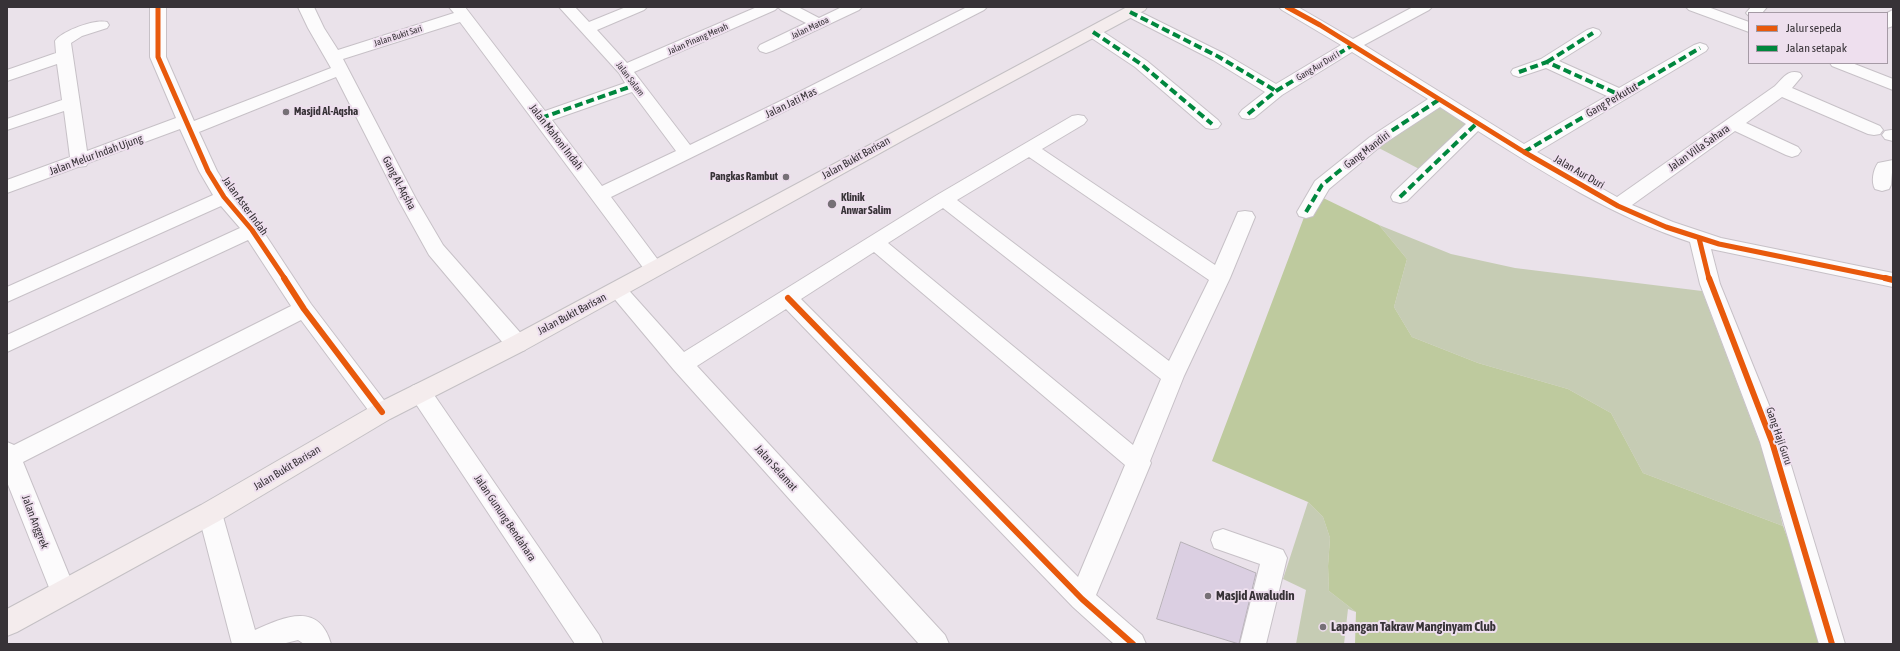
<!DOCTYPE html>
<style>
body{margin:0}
#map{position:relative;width:1900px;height:651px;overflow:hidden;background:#eae2ea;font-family:"Asap Condensed",sans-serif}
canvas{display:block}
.frame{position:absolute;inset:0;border:8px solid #373237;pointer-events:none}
.legend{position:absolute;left:1748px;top:12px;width:140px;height:52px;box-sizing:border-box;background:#eedfee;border:1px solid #a59aa5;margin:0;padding:5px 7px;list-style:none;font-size:12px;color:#373237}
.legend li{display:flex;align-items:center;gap:8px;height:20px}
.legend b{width:20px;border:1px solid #a59aa5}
</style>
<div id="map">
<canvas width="1900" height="651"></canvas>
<div class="frame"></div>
<ul class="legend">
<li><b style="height:5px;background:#e8590c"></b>Jalur sepeda</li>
<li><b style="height:5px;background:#00873e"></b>Jalan setapak</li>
</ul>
</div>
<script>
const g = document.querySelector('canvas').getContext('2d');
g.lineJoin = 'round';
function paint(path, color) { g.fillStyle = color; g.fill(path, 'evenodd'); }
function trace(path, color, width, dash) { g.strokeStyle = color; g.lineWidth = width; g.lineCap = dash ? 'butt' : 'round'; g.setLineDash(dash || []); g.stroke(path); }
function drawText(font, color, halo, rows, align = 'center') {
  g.font = font + ' "Asap Condensed",sans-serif'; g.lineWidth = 4; g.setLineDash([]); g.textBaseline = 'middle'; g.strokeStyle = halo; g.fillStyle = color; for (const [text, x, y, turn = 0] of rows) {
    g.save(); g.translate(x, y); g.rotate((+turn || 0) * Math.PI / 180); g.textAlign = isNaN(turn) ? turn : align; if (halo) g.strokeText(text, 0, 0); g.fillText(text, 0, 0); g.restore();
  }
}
const green = new Path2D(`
 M1437,104L1475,124L1423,171L1375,146Z
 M1379,225L1451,254L1515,268L1702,291L1768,465L1783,526L1643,473L1611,413L1568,389L1478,363L1412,337L1394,307L1407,259Z
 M1308,502L1323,517L1330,538L1328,566L1329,591L1356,612L1348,609L1344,644H1296L1306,590L1283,579Z`);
const forest = new Path2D(`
 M1315,194L1379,225L1407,259L1394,307L1412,337L1478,363L1568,389L1611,413L1643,473L1783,526L1827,644H1355L1356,612L1329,591L1328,566L1330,538L1323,517L1308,502L1212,461L1306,212Z`);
const building = new Path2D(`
 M1181,542L1256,573L1239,644L1157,619Z`);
const minor = new Path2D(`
 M150,7H166V57L194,121L331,68L308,28L298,7H314L324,28L338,50L454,13L449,7H465L545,111L625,83L619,73L559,7H575L589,22L626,7H647L644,10L597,30L627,63L757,7H778L775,10L634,72L690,145L797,93L967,7H987L984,10C860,74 736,136 611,197L664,268L661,273L654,275L647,273L460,22L343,59L416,199L443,245L525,338L528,344L525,350L517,352L509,350L429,255L398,199L336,77L199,132L217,171L231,193L259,225L311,304L393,412L390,418L382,421L374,418L301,320L23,462L76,592L72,600L63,604L54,600L7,482V442L14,445L291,306L248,240L7,352V335L240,228L221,206L7,302V287L213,195L199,171L180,129L88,163L86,166L78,167L7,193V180L70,157L64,111L7,130V119L62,100L57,64L7,81V70L56,53L55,41C62,31 94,19 107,22L109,25L107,28L82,36L71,43L87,151L176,118L150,57ZM632,92L676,151L602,186L552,120Z
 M778,7H798L819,18L842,7H862L859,10L772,51L766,53L760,51L758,48L760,45L806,23L781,10Z
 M1130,7L1225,54L1276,84L1341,45L1282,10L1279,7H1298L1353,39L1413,7H1432L1429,10L1364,45L1524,144L1607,96L1546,68L1519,77L1513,75L1511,72L1513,69L1541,59L1587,30L1593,28L1599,30L1601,33L1599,36L1559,61L1619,88L1694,45L1700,43L1706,45L1708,48L1706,51L1537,152L1617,197L1775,86C1783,78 1788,69 1800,73L1802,76L1792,88L1880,126L1883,130L1880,134L1874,135L1868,134L1782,97L1746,123L1798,147L1801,151L1798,155L1792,157L1786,155L1735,131L1632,205L1673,222L1721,238L1893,273V287L1711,249L1720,284L1784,442L1845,644H1819L1760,442L1700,284L1690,242C1614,217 1546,174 1478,131L1407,201L1400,203L1393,201L1391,197L1393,193L1466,124L1440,107L1382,145L1329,189L1313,216L1306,218L1299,216L1297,212L1315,181L1370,137L1428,99L1352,52L1282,95L1254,118L1248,119L1242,118L1239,114L1242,110L1265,92L1213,60L1125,15L1122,12L1125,9Z
 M1686,7H1708L1749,22V32L1689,10Z
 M1751,7H1767L1762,13H1749V16L1746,13Z
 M1893,10V26L1887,28V13Z
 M1093,27L1099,29L1147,61L1218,120L1221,124L1218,128L1212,129L1206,128L1135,67L1087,35L1085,32L1087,29Z
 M1830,63H1852L1893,79V90L1832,66Z
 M1078,115L1084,116L1087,120L1084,124L1042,149L1215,265L1238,212L1245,211L1252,212L1255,217L1230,278L1184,376L1150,461L1151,463L1096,595L1142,635L1146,644H1114L1073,607L786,309L697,366L945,635L949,644H919L674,370L607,290L610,285L617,283L624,285L684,352L937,195L1072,116ZM1029,157L1209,280L1169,361L957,200ZM943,208L1161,379L1133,445L888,243ZM874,252L1125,465L1078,577L801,299Z
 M1891,130H1893V141L1885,139L1882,135L1885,131Z
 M1893,160L1891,185L1889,189L1882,191L1875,189C1871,182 1873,170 1878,163Z
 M420,383L428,386L599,635L603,644H575L412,398L409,392L412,386Z
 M210,502L219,506L222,513L255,630C284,617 319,601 331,644H304L298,640L282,644H232L198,513L201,506Z
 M1223,529L1283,550L1287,558L1266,644H1240L1260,564L1214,548L1211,540L1214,532Z`);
const major = new Path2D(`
 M1127,7H1147L1145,10L909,137L525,350L390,419L219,521L17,632L7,636V609L201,505L374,405L509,338Z`);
const quiet = new Path2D(`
 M1130,12L1219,57L1276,91
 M1093,32L1141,64L1212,124
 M1547,62L1593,33
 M1519,72L1547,62L1620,95
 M1248,114L1276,91L1353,45
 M541,118L635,85
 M1524,152L1700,48
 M1400,197L1477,123
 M1306,212L1322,185L1376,141L1440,99`);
const cyclewayFar1 = new Path2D(`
 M158,7V57L208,171L224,197L252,230L285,279
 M1287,7L1320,25L1524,152L1618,206L1666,227L1719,244L1890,279
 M1699,238L1709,279`);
const cycleway = new Path2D(`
 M284,278L304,309L382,412
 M1709,278L1772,442L1832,644
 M1885,278L1893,280
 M788,298L1082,599L1133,644`);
const markers = [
 [286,112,4,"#767076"],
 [786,177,4,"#767076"],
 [832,204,5,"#767076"],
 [1208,596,4,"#767076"],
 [1323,627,4,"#767076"]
];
const farStreetnames = [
 ["Jalan Matoa",810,28,-25],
 ["Jalan Bukit Sari",398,36,-18],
 ["Jalan Pinang Merah",698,39,-24],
 ["Gang Aur Duri I",1318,66,-31],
 ["Jalan Salam",630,79,53]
];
const streetNames = [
 ["Gang Perkutut",1612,100,-30],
 ["Jalan Jati Mas",791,103,-26],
 ["Jalan Mahoni Indah",556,137,52],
 ["Jalan Villa Sahara",1699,148,-35],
 ["Gang Mandiri",1367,150,-37],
 ["Jalan Melur Indah Ujung",96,155,-20],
 ["Jalan Bukit Barisan",856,158,-29],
 ["Jalan Aur Duri",1579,172,30],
 ["Gang Al-Aqsha",399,183,62],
 ["Jalan Aster Indah",245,206,54],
 ["Jalan Bukit Barisan",572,314,-28],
 ["Gang Haji Guru",1779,436,71],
 ["Jalan Bukit Barisan",287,468,-31],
 ["Jalan Selamat",776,468,48],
 ["Jalan Gunung Bendahara",505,518,56],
 ["Jalan Anggrek",35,522,69]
];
const poiNames = [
 ["Masjid Al-Aqsha",294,112],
 ["Pangkas Rambut",778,177,"right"],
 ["Klinik",841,198],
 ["Anwar Salim",841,211]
];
const nearPoinames = [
 ["Masjid Awaludin",1216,596],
 ["Lapangan Takraw Manginyam Club",1331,627]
];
paint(green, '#c6ccb4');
paint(forest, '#beca9e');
paint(building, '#dbcfe2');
trace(building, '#b6b0b7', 1);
trace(minor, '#c7c1c7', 2);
trace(major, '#c4c0c4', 2);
paint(minor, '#fcfbfc');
paint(major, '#f4eced');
trace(quiet, '#00873e', 4, [8, 4]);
trace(cyclewayFar1, '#e8590c', 5);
trace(cycleway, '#e8590c', 6);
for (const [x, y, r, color] of markers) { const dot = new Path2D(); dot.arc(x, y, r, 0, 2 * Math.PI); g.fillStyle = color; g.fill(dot); trace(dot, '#eedfee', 1.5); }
drawText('9px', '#373237', '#eedfee', farStreetnames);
drawText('11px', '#373237', '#eedfee', streetNames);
drawText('bold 11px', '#373237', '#eedfee', poiNames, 'left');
drawText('bold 13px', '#373237', '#eedfee', nearPoinames, 'left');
</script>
